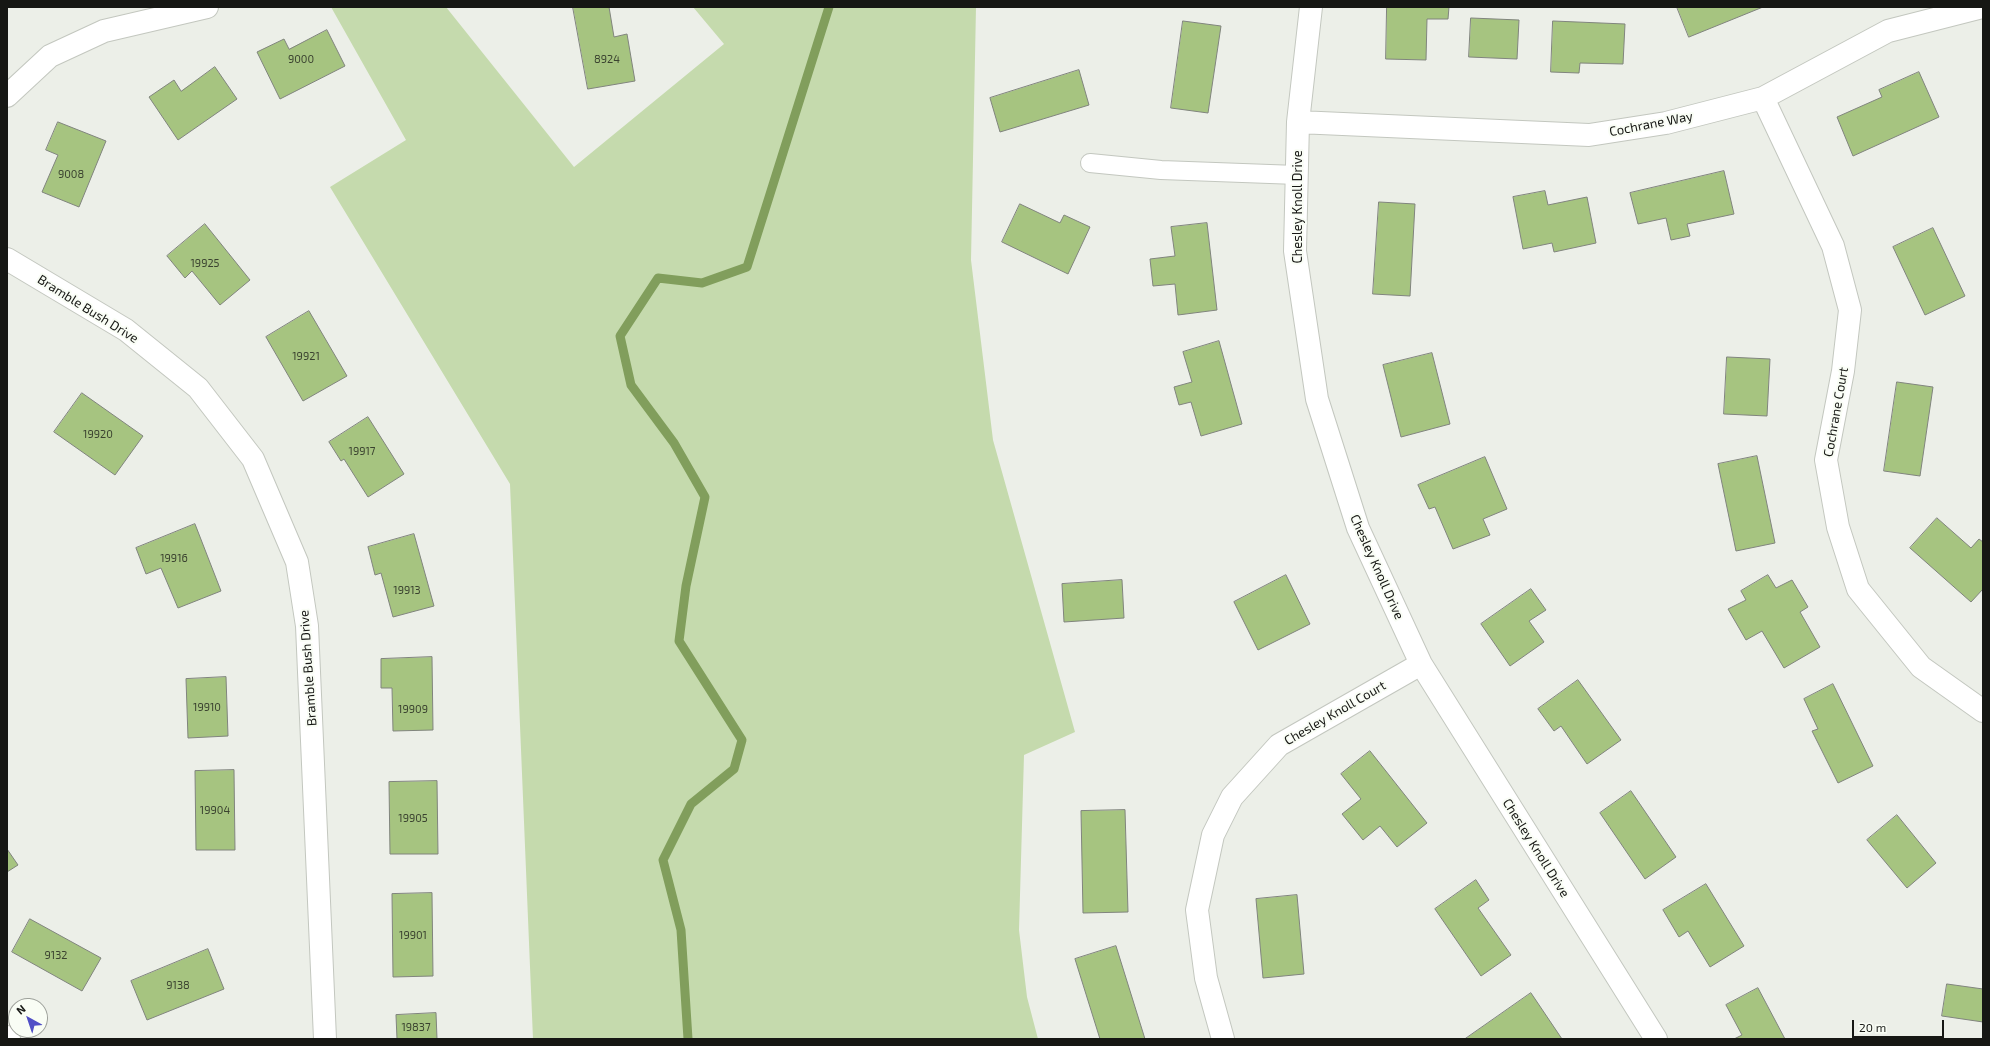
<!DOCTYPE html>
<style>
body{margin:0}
#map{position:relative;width:1990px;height:1046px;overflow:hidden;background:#ecefe8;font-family:"Exo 2",sans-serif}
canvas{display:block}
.frame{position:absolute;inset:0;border:8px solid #161714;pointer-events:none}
.north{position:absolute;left:8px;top:998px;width:40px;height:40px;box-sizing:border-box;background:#f9fdf5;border:1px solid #9ea19b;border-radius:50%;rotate:320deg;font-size:11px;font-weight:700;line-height:16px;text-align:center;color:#161714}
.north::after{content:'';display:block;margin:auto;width:14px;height:18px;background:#504fc6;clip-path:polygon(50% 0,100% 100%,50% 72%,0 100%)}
.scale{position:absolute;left:1852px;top:1020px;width:92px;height:18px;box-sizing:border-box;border:2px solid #161714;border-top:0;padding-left:5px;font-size:12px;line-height:14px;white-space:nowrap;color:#161714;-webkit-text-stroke:3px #f9fdf5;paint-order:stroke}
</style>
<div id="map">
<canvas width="1990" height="1046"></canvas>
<div class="frame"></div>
<div class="north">N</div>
<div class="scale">20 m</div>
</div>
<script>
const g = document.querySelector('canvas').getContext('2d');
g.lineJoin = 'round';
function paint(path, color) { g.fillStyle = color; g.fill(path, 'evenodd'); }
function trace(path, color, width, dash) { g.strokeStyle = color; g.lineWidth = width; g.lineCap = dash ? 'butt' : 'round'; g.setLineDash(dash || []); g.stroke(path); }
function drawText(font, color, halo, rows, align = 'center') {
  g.font = font + ' "Exo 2",sans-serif'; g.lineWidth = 4; g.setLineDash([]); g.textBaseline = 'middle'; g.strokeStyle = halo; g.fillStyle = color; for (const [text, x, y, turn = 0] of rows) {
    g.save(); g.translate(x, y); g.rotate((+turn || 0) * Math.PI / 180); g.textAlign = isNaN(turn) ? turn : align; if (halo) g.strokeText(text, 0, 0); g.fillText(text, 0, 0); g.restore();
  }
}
const green = new Path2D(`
 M331,7H446L574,167L724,44L693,7H976L971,260L993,440L1075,732L1024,755L1019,930L1027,997L1038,1039H533L510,484L330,187L406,140Z`);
const stream = new Path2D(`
 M688,1039L681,930L663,860L691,804L734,769L742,740L679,641L686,586L705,497L674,443L631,385L620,336L658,278L702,283L747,267L829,7`);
const building = new Path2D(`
 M573,7H609L614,37L627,34L635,81L588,89Z
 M1387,7H1449L1448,19H1427L1426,60L1386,59Z
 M1677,7H1763L1689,37Z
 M1471,18L1519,20L1517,59L1469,57Z
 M1183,21L1221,26L1208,113L1171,108Z
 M1553,21L1625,24L1623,64L1580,63L1579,73L1551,72Z
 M327,30L345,66L280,99L257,52L284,39L289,49Z
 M215,67L237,99L178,140L149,97L174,80L181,91Z
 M1079,70L1089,105L1000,132L990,98Z
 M1919,72L1939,117L1853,156L1837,117L1882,97L1879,90Z
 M58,122L106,141L79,207L42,192L58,155L46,150Z
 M1724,171L1734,214L1687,224L1690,236L1671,240L1666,218L1638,224L1630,193Z
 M1545,191L1548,205L1587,197L1596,243L1554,252L1552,243L1523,249L1513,197Z
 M1379,202L1415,204L1410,296L1373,294Z
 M1020,204L1060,223L1064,215L1090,227L1068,274L1002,242Z
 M1207,223L1217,310L1178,315L1175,284L1153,286L1150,259L1175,256L1171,227Z
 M205,224L250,280L220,305L192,271L185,278L167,256Z
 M1933,228L1965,296L1925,315L1893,247Z
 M309,311L347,376L303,401L266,337Z
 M1219,341L1242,424L1201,436L1191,402L1179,405L1174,387L1192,382L1183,352Z
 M1432,353L1450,424L1401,437L1383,365Z
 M1727,357L1770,359L1767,416L1724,414Z
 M1897,382L1933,387L1920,476L1884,471Z
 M82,393L143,436L115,475L54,432Z
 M368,417L404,474L368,497L344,459L341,461L329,442Z
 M1757,456L1775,543L1736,551L1718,464Z
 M1485,457L1507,509L1483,519L1490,535L1453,549L1435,507L1429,509L1418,485Z
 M1937,518L1971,548L1979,539L1983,542V589L1971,602L1910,548Z
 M195,524L221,591L178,608L161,568L146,574L136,548Z
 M414,534L434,606L393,617L381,573L375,575L368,547Z
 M1286,575L1310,624L1258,650L1234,602Z
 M1768,575L1776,588L1792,580L1808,607L1800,612L1820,647L1784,668L1762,631L1746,640L1728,609L1746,600L1741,591Z
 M1122,580L1124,618L1064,622L1062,584Z
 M1531,589L1546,610L1529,621L1544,642L1510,666L1481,624Z
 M432,657L433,730L393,731L392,688H381V659Z
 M226,677L228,736L188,738L186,679Z
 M1578,680L1621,740L1587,764L1561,726L1554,731L1538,709Z
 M1833,684L1873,766L1838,783L1812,731L1818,729L1804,699Z
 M1370,751L1427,823L1397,847L1380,826L1363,840L1342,814L1361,799L1341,774Z
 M234,770L235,850H196L195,771Z
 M437,781L438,854H390L389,782Z
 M1631,791L1676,857L1645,879L1600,813Z
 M1125,810L1128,912L1083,913L1081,811Z
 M1897,815L1936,863L1907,888L1867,840Z
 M7,849L18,865L7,872Z
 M1476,880L1489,900L1478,908L1511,955L1481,976L1435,909Z
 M1706,884L1744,946L1710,967L1688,931L1679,937L1663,910Z
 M432,893L433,976L393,977L392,894Z
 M1297,895L1304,974L1263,978L1256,899Z
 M30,919L101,958L82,991L12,952Z
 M1116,946L1145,1039H1100L1075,959Z
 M208,949L224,989L147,1020L131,981Z
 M1947,984L1983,989V1022L1942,1016Z
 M1758,988L1785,1039H1734L1742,1035L1726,1005Z
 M1531,993L1562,1039H1465Z
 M436,1013L437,1039H397L396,1015Z`);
const service = new Path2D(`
 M1090,163L1161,170L1297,175`);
const minor = new Path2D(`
 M1311,7L1298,122L1295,251L1317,399L1358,528L1421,664L1656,1039
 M7,96L50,56L104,31L207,7
 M1763,98L1833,246L1850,310L1843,371L1826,460L1838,527L1858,589L1921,667L1983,711
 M1298,122L1589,135L1666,123L1763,98L1888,31L1982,7
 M7,259L126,330L198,388L253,459L297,562L307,626L325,1039
 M7,1037L9,1039
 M1223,1039L1206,978L1197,910L1213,835L1232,797L1279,745L1421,664`);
const numberNames = [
 ["9000",301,59],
 ["8924",607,59],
 ["9008",71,174],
 ["19925",205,263],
 ["19921",306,356],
 ["19920",98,434],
 ["19917",362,451],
 ["19916",174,558],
 ["19913",407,590],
 ["19910",207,707],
 ["19909",413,709],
 ["19904",215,810],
 ["19905",413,818],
 ["19901",413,935],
 ["9132",56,955],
 ["9138",178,985],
 ["19837",416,1027]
];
const streetNames = [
 ["Cochrane Way",1651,124,-11],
 ["Chesley Knoll Drive",1298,207,-90],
 ["Bramble Bush Drive",88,309,32],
 ["Cochrane Court",1836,412,-80],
 ["Chesley Knoll Drive",1377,567,66],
 ["Bramble Bush Drive",308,668,-94],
 ["Chesley Knoll Court",1335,713,-30],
 ["Chesley Knoll Drive",1536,848,58]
];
paint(green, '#c5daad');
trace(stream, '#819e5c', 9);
paint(building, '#a6c480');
trace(building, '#80847d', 1);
trace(service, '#c3c7bf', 20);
trace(minor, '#c3c7bf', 24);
trace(service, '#fff', 18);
trace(minor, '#fff', 22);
drawText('11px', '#3a422f', null, numberNames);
drawText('13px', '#161714', '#f9fdf5', streetNames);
</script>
